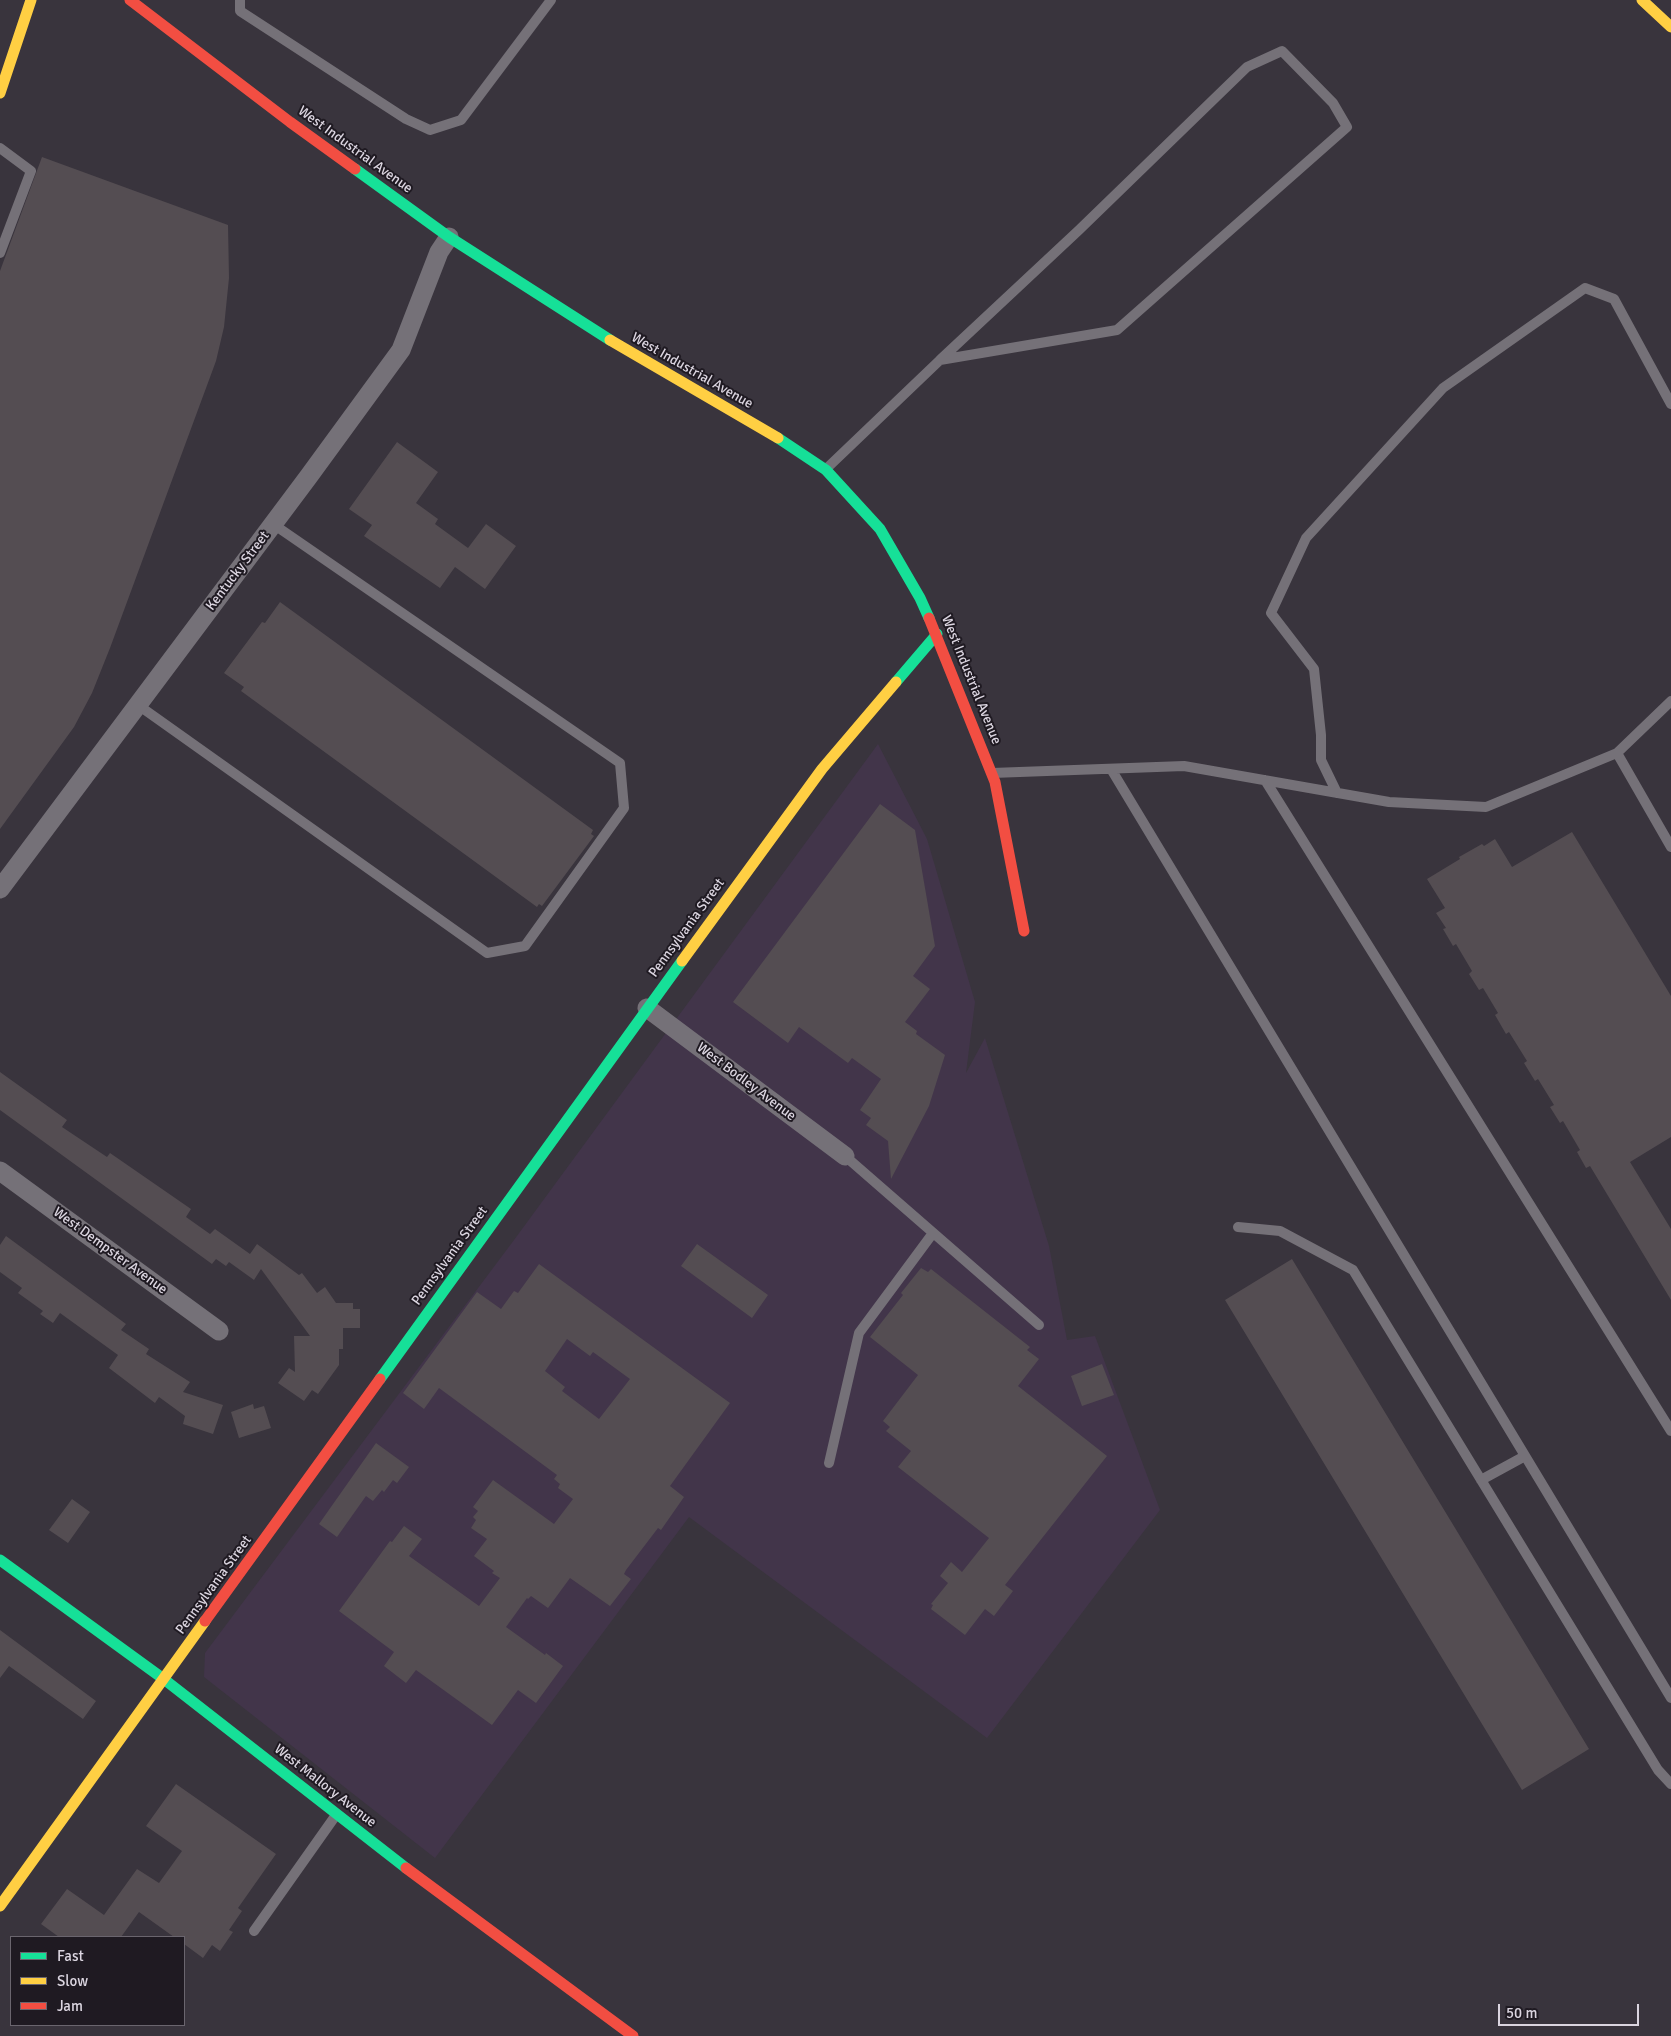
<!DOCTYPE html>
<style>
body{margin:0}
#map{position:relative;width:1671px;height:2036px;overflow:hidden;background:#39343d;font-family:Signika,sans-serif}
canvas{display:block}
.legend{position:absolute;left:10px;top:1936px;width:175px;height:90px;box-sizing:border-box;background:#1f1a22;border:1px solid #6a656e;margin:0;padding:6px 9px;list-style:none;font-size:15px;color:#dbd5e0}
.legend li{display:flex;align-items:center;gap:10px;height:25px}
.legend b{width:25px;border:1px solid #6a656e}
.scale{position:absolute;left:1498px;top:2004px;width:141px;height:22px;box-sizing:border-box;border:2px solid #dbd5e0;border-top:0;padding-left:6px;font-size:15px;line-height:18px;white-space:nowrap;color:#dbd5e0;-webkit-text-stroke:4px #1f1a22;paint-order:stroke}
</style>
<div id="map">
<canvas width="1671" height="2036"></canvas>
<ul class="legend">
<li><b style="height:6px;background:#16e098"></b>Fast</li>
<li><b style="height:6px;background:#ffcf43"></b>Slow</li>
<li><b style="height:6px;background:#f24e42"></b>Jam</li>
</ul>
<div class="scale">50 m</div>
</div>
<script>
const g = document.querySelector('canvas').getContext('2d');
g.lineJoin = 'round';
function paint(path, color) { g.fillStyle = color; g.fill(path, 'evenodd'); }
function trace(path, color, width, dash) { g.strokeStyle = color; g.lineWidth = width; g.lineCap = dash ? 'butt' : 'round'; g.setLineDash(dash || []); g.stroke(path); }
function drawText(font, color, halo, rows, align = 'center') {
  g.font = font + ' Signika,sans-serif'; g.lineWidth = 4; g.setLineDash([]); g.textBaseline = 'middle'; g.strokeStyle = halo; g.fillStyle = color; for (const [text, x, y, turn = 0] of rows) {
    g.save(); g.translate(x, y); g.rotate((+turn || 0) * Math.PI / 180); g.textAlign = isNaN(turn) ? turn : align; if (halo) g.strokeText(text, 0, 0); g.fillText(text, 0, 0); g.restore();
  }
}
const built = new Path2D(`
 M878,744L927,839L975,1002L966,1073L985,1038L1049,1246L1067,1340L1095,1336L1160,1510L987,1738L689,1517L435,1858L204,1677L205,1653L514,1240Z`);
const building = new Path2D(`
 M42,157L228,225L229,278L224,327L216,361L110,648L92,693L74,727L0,829V271Z
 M397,442L438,472L416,503L438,519L435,524L468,548L486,524L516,546L485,589L455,567L440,588L364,536L372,525L349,509Z
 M280,602L593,830L591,834L594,836L542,906L539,904L537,907L241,691L244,687L224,673L262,622L265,623Z
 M880,804L915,830L935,946L913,976L930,989L905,1022L917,1031L916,1034L945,1055L929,1106L891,1179L888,1141L866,1125L871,1118L860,1110L881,1079L852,1058L848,1063L799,1027L788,1043L733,1002Z
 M1572,832L1671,996V1137L1630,1162L1671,1229V1300L1590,1166L1586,1168L1577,1152L1580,1150L1563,1121L1560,1123L1550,1107L1554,1105L1538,1079L1535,1081L1524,1063L1527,1061L1509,1032L1506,1034L1495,1015L1498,1013L1483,988L1479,990L1469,974L1472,971L1456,944L1453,946L1443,929L1446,928L1436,913L1445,908L1427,879L1460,859L1459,857L1482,844L1484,846L1495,839L1512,867Z
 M0,1072L67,1120L62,1127L107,1157L110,1153L191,1209L186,1217L210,1234L215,1229L250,1254L257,1244L299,1275L302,1273L317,1293L325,1287L336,1303H353V1309H360V1328H343V1349H339V1365L318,1394L312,1390L304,1401L278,1383L289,1368L295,1372L294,1336H310L261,1269L254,1280L229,1262L226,1266L216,1259L212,1264L0,1110Z
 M6,1236L126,1324L121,1330L149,1349L146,1354L190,1382L183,1392L223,1405L213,1434L183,1424L185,1416L159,1397L155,1403L109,1368L118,1355L60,1313L53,1323L40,1314L43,1311L18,1293L22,1288L0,1272V1245Z
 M697,1244L768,1295L752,1318L681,1266Z
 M1292,1259L1589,1749L1522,1790L1225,1300Z
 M539,1264L730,1403L670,1486L684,1497L661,1530L658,1528L626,1570L624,1574L631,1579L610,1606L570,1578L548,1608L531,1596L528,1599L527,1598L506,1627L545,1655L546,1653L563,1666L536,1703L518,1690L492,1725L416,1670L406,1683L384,1666L394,1652L339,1611L390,1541L392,1542L404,1526L422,1539L409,1556L479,1606L500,1578L492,1573L494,1571L474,1556L487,1539L471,1528L476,1520L473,1517L478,1511L473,1507L493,1480L554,1524L573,1499L558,1488L560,1484L554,1479L557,1475L439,1388L424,1409L403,1393L477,1292L501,1309L514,1291L518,1293ZM567,1339L590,1356L593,1352L630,1379L599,1419L562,1391L565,1387L545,1371Z
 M921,1268L928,1272L931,1269L1030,1347L1027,1350L1039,1359L1018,1386L1107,1456L1005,1585L1013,1591L994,1616L985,1609L965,1635L931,1609L933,1605L931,1604L948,1583L940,1576L951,1562L962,1572L989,1538L898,1467L911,1451L886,1431L890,1427L883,1421L918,1375L870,1337L903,1295L901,1293Z
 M1102,1364L1114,1395L1082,1406L1071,1376Z
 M253,1404L254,1409L264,1406L271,1428L239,1438L231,1412Z
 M376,1443L409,1467L397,1483L393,1480L384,1492L382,1490L373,1501L366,1496L337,1537L319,1524Z
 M72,1499L90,1512L68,1543L49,1530Z
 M0,1630L96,1701L83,1719L9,1666L0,1678Z
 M176,1784L276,1854L238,1908L242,1911L229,1930L233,1932L220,1951L212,1945L203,1958L184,1944V1937H174L139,1912L121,1937H59L41,1924L67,1889L104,1915L137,1869L159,1883L182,1851L146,1826Z`);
const lane = new Path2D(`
 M240,0V11L406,119L430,130L461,120L551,0
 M0,148L31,171L0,253
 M826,469L940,360L1117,330L1347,127L1333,103L1282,51L1247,67L1079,230L940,360
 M138,705L487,953L525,946L624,808L620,763L273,524
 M1617,753L1671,701
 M1111,769L1671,1698
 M992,773L1184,766L1389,802L1486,807L1617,753L1671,847
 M1265,780L1671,1431
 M1337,793L1321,760V735L1314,669L1271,613L1306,538L1443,388L1585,288L1614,299L1671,404
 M845,1156L1039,1325
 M1238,1227L1280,1231L1353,1270L1658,1770L1671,1784
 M829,1463L859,1333L933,1233
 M1481,1480L1525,1456
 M254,1931L336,1815`);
const street = new Path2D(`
 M0,889L309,476L401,350L439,252L449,237
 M647,1008L845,1156
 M0,1171L219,1331`);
const fast = new Path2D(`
 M355,169L449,237L610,340
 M778,438L826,470L880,529L920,598L929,618
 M896,682L937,634
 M380,1379L682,961
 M0,1560L165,1680L406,1868`);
const slow = new Path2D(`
 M1642,0L1671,27
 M0,93L31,0
 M610,340L778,438
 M682,961L822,769L896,682
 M0,1906L205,1621`);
const jam = new Path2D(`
 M130,0L290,122L355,169
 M929,618L995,782L1024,931
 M205,1621L380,1379
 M406,1868L633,2036`);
const streetNames = [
 ["West Industrial Avenue",355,150,36],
 ["West Industrial Avenue",692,371,30],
 ["Kentucky Street",238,571,-53],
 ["West Industrial Avenue",971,680,68],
 ["Pennsylvania Street",687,928,-54],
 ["West Bodley Avenue",746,1082,37],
 ["West Dempster Avenue",110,1251,36],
 ["Pennsylvania Street",450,1256,-54],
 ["Pennsylvania Street",214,1585,-54],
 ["West Mallory Avenue",325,1786,38]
];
paint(built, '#42354a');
paint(building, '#544d52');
trace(lane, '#757178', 10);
trace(street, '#757178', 19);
trace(fast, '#16e098', 11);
trace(slow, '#ffcf43', 11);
trace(jam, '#f24e42', 11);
drawText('14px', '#dbd5e0', '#1f1a22', streetNames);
</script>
